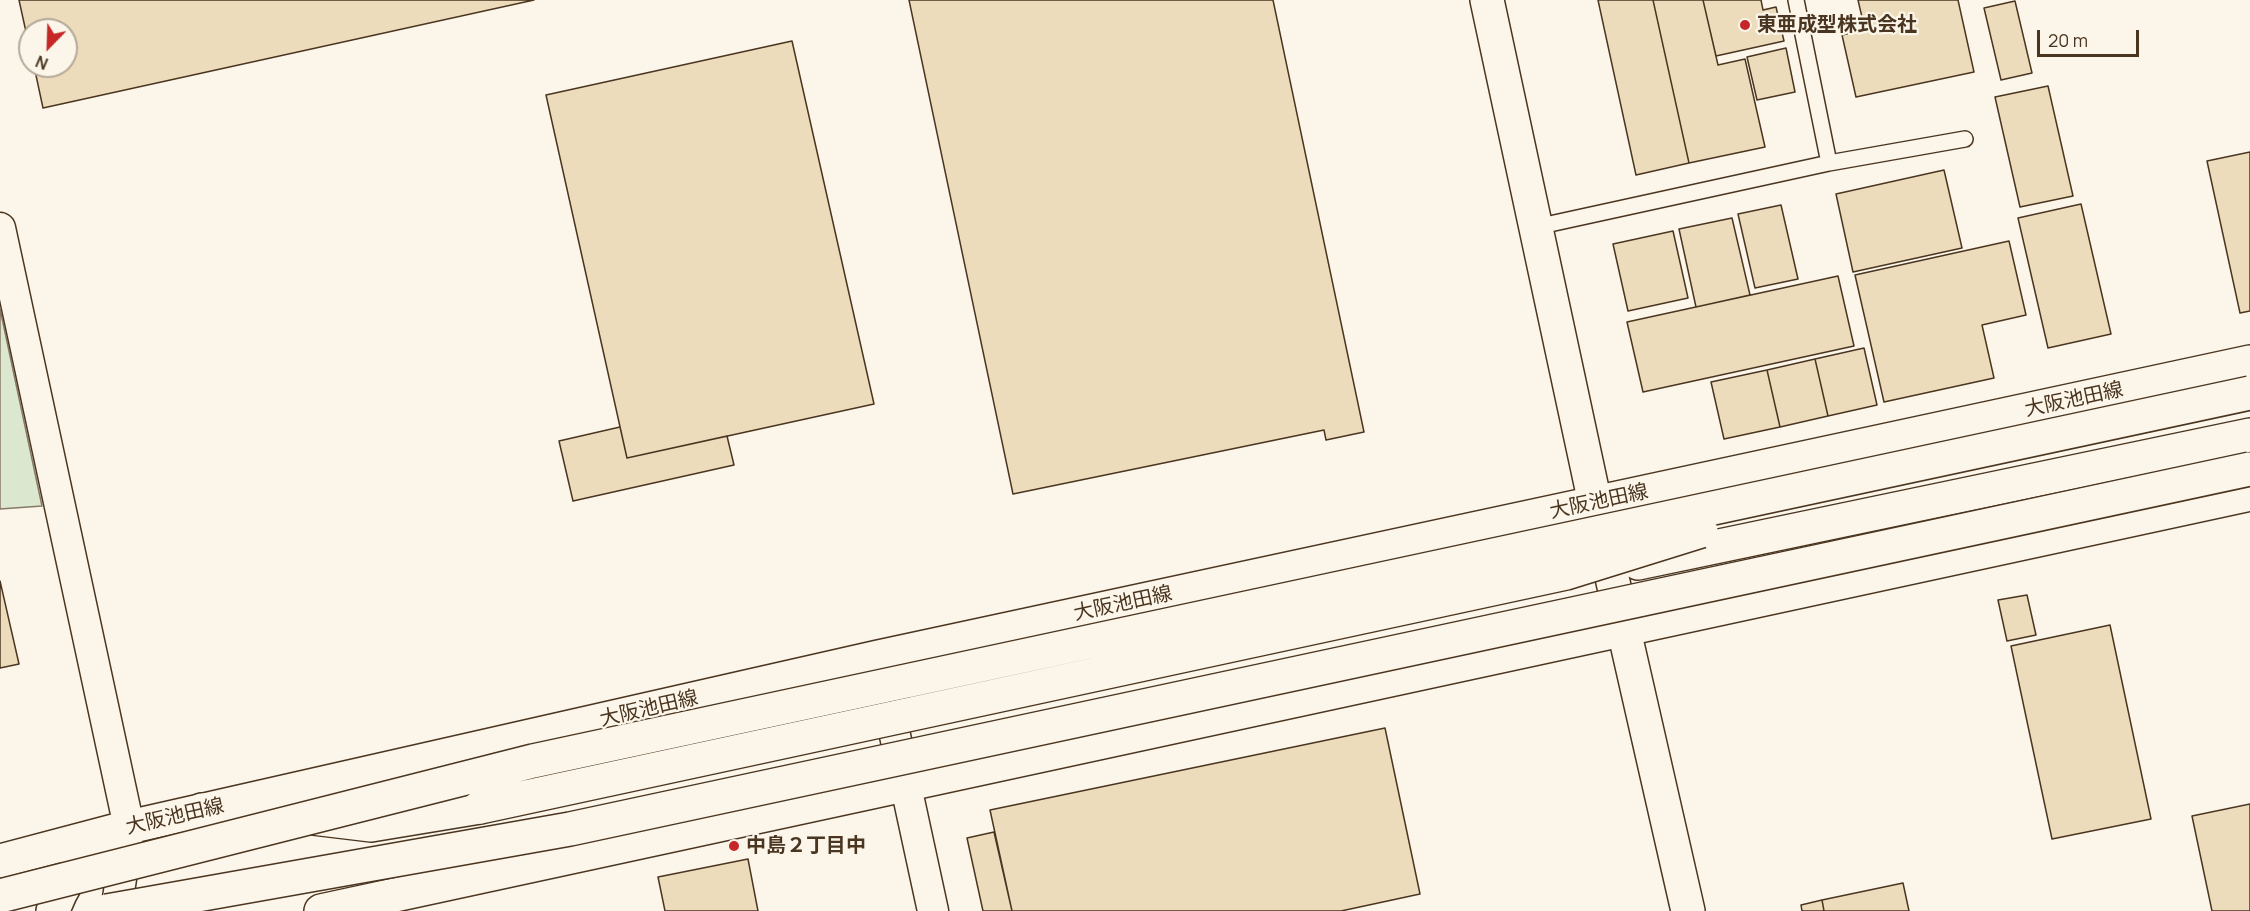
<!DOCTYPE html>
<meta charset="utf-8">
<style>
body{margin:0}
#map{position:relative;width:2250px;height:911px;overflow:hidden;background:#fbf6e9;font-family:Manrope,sans-serif}
canvas{display:block}
.north{position:absolute;left:18px;top:18px;width:60px;height:60px;box-sizing:border-box;background:#fbf6e9;border:2px solid #b4a999;border-radius:50%;rotate:203deg;font-size:16px;font-weight:700;line-height:24px;text-align:center;color:#4a3520}
.north::after{content:'';display:block;margin:auto;width:21px;height:27px;background:#c62828;clip-path:polygon(50% 0,100% 100%,50% 72%,0 100%)}
.scale{position:absolute;left:2037px;top:30px;width:102px;height:27px;box-sizing:border-box;border:3px solid #4a3520;border-top:0;padding-left:8px;font-size:18px;line-height:21px;white-space:nowrap;color:#4a3520;-webkit-text-stroke:4px #fbf6e9;paint-order:stroke}
</style>
<div id="map">
<canvas width="2250" height="911"></canvas>
<div class="north">N</div>
<div class="scale">20 m</div>
</div>
<script>
const g = document.querySelector('canvas').getContext('2d');
g.lineJoin = 'round';
function paint(path, color) { g.fillStyle = color; g.fill(path, 'evenodd'); }
function trace(path, color, width, dash) { g.strokeStyle = color; g.lineWidth = width; g.lineCap = dash ? 'butt' : 'round'; g.setLineDash(dash || []); g.stroke(path); }
function drawText(font, color, halo, rows, align = 'center') {
  g.font = font + ' Manrope,"Noto Sans JP",sans-serif'; g.lineWidth = 4.5; g.setLineDash([]); g.textBaseline = 'middle'; g.strokeStyle = halo; g.fillStyle = color; for (const [text, x, y, turn = 0] of rows) {
    g.save(); g.translate(x, y); g.rotate((+turn || 0) * Math.PI / 180); g.textAlign = isNaN(turn) ? turn : align; if (halo) g.strokeText(text, 0, 0); g.fillText(text, 0, 0); g.restore();
  }
}
const green = new Path2D(`
 M0,309L42,506L0,509Z`);
const building = new Path2D(`
 M19,0H534L43,108L34,66H66V30H30V50Z
 M909,0H1273L1364,432L1326,440L1324,430L1013,494Z
 M1598,0H1653L1689,163L1636,175Z
 M1653,0H1703L1718,65L1745,59L1765,147L1689,163Z
 M1703,0H1761L1763,10L1776,7L1784,41L1716,56Z
 M1858,0H1958L1974,72L1856,97L1842,35L1865,30Z
 M2015,1L2032,73L2001,80L1984,8Z
 M792,41L874,404L627,458L546,95Z
 M1786,48L1795,92L1757,100L1747,57Z
 M2048,86L2073,196L2020,207L1995,97Z
 M2250,152V311L2240,313L2207,161Z
 M1944,170L1962,248L1853,272L1836,194Z
 M2081,204L2111,334L2048,348L2018,218Z
 M1781,205L1798,279L1755,288L1738,214Z
 M1732,218L1750,295L1696,307L1679,229Z
 M1673,231L1688,298L1628,311L1613,244Z
 M2009,241L2026,315L1982,325L1994,378L1884,402L1855,275Z
 M1838,276L1854,346L1643,392L1627,322Z
 M1864,348L1877,405L1828,416L1815,359Z
 M1815,359L1828,416L1780,427L1767,370Z
 M1767,370L1780,427L1724,439L1711,382Z
 M620,427L627,458L727,436L734,465L573,501L559,441Z
 M0,581L19,664L0,668Z
 M2027,595L2036,635L2007,641L1998,600Z
 M2110,625L2151,819L2052,839L2011,646Z
 M1385,728L1420,894L1341,911H1012L990,810Z
 M2250,804V911H2212L2192,816Z
 M994,832L1012,911H983L967,838Z
 M748,859L758,911H665L658,877Z
 M1903,883L1909,911H1824L1822,900Z
 M1822,900L1824,911H1802L1801,905Z`);
const lane = new Path2D(`
 M1829,163L1965,139
 M1536,227L1829,163L1796,0`);
const street = new Path2D(`
 M0,228L129,827L116,911
 M886,694L933,911`);
const secondary = new Path2D(`
 M1487,0L1595,503L1688,911
 M53,911C67,870 90,852 125,829`);
const primary = new Path2D(`
 M0,861L129,827L878,657L2250,362
 M321,911L2250,494`);
const highway = new Path2D(`
 M1638,563L2250,435
 M202,810H246L371,825L480,807`);
const highwayBridge = new Path2D(`
 M480,807L1566,573L1701,531
 M0,896L533,761L2250,393
 M107,911L570,829L2250,469`);
const markers = [
 [1745,25,6,"#c62828"],
 [734,846,6,"#c62828"]
];
const poiNames = [
 ["東亜成型株式会社",1757,25],
 ["中島２丁目中",746,846]
];
const streetNames = [
 ["大阪池田線",2074,400,-12],
 ["大阪池田線",1599,502,-12],
 ["大阪池田線",1123,604,-12],
 ["大阪池田線",649,709,-13],
 ["大阪池田線",175,817,-13]
];
paint(green, '#dce7d0');
trace(green, '#887966', 1.5);
paint(building, '#ecdcbc');
trace(building, '#4a3520', 1.5);
trace(lane, '#4a3520', 18);
trace(street, '#4a3520', 33);
trace(secondary, '#4a3520', 36);
trace(primary, '#4a3520', 36);
trace(highway, '#4a3520', 36);
trace(lane, '#fbf6e9', 15);
trace(street, '#fbf6e9', 30);
trace(secondary, '#fbf6e9', 33);
trace(primary, '#fbf6e9', 33);
trace(highway, '#fbf6e9', 33);
trace(highwayBridge, '#4a3520', 36, []);
trace(highwayBridge, '#fbf6e9', 33);
for (const [x, y, r, color] of markers) { const dot = new Path2D(); dot.arc(x, y, r, 0, 2 * Math.PI); g.fillStyle = color; g.fill(dot); trace(dot, '#fbf6e9', 2); }
drawText('bold 20px', '#4a3520', '#fbf6e9', poiNames, 'left');
drawText('20px', '#4a3520', '#fbf6e9', streetNames);
</script>
